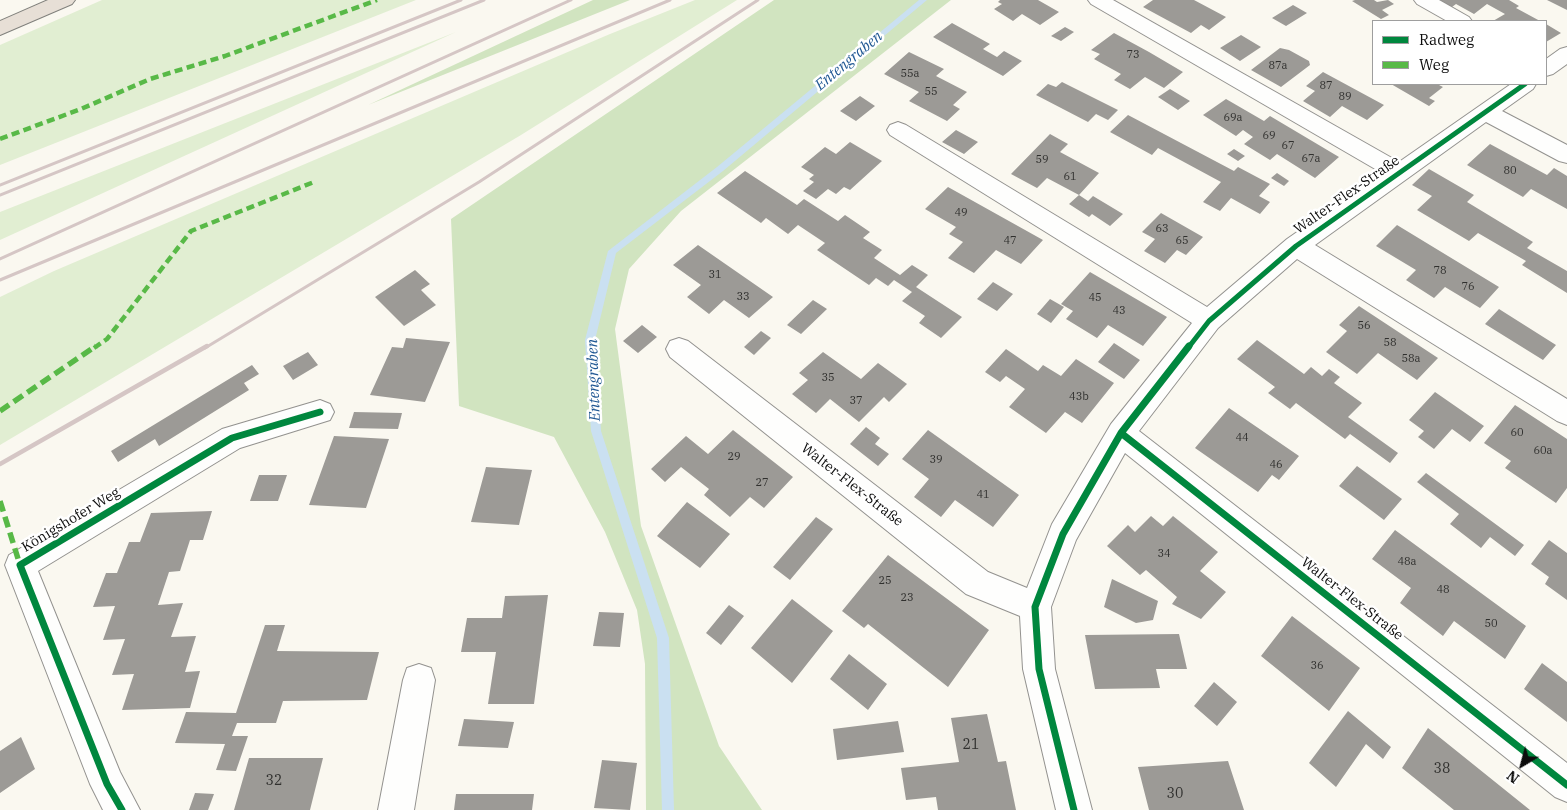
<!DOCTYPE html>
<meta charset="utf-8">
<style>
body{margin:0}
#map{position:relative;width:1567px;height:810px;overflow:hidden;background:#faf8f0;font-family:"IBM Plex Serif",serif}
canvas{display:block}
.legend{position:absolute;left:1372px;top:20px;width:175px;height:65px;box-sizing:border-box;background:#fff;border:1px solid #9e9e9e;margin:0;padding:6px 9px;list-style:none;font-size:15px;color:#0c0c0c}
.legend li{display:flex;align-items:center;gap:10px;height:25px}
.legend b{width:25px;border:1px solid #9e9e9e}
.north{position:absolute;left:1497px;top:740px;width:50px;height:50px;-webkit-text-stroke:4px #fff;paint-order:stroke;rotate:217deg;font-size:14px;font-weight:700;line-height:20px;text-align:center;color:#0c0c0c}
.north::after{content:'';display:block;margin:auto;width:18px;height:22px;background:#0c0c0c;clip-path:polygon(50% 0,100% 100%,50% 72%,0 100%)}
</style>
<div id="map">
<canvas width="1567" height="810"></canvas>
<ul class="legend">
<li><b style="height:6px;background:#00873e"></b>Radweg</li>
<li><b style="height:6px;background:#58b947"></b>Weg</li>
</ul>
<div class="north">N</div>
</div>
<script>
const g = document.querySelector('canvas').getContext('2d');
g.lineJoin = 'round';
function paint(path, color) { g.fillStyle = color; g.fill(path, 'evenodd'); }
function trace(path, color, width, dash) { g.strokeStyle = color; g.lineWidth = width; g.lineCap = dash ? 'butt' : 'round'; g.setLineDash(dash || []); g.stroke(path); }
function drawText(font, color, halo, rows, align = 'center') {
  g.font = font + ' "IBM Plex Serif",serif'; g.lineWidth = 5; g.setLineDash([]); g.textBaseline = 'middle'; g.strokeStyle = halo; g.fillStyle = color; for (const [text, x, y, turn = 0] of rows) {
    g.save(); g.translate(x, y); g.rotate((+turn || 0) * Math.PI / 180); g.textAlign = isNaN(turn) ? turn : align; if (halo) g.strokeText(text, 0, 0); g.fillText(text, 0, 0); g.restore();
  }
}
const green = new Path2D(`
 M102,0H416L0,165V45Z
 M695,0H737L521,135L0,445V297L54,271L610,34Z
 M456,32L0,240V212Z`);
const forest = new Path2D(`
 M593,0H630L368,105Z
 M774,0H951L681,211L629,269L615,329L641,526L719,746L762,810H646L645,664L637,610L605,532L554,437L459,406L451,219Z`);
const stream = new Path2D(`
 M919,0H927L723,171L616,253L595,340L601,431L669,638L674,810H662L657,638L591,431L585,340L608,251L717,167Z`);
const building = new Path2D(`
 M1000,0H1038L1059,12L1040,25L1022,14L1013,21L994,9L1002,4L998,2Z
 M1153,0H1194L1226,17L1209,30L1201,25L1191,33L1143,7Z
 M1355,0H1374L1377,2L1388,0L1394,4L1382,10L1389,15L1381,19L1352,1Z
 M1438,0H1509L1519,6L1516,8L1540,21H1493L1505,14L1487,4L1474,14L1456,4L1452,7Z
 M1547,0H1567V10Z
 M1293,5L1307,13L1286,26L1272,18Z
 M952,23L990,44L983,49L997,57L1004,51L1022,61L1003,76L933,37Z
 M1546,24L1561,33L1546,42Z
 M1065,27L1074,32L1061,41L1051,36Z
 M1114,33L1149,52L1183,72L1164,88L1145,77L1130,89L1114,80L1121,74L1094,59L1100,54L1091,50Z
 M1241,35L1261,47L1240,61L1220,48Z
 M1280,48L1289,50L1309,61L1310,65L1281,87L1251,70Z
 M909,52L944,69L936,76L967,92L953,105L960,109L947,121L909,101L919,92L884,74Z
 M1323,72L1384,105L1367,120L1342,106L1330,117L1303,101L1315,91L1306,86Z
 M1062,82L1118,110L1108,120L1096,114L1088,122L1036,95L1048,84L1056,87Z
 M1391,84H1437L1443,87L1429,98L1435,101L1429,106Z
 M1170,89L1190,101L1178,110L1158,97Z
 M860,96L875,106L856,121L840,111Z
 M1226,99L1264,121L1270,116L1339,157L1315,178L1277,154L1270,160L1244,144L1253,137L1243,130L1236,136L1203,115Z
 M1128,115L1234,171L1238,167L1270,184L1259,196L1270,202L1260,214L1231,198L1220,211L1203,202L1221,182L1158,148L1152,155L1110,132Z
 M956,130L978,142L964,154L942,142Z
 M1050,134L1068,144L1060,152L1099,173L1079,195L1047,178L1037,188L1011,174Z
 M850,142L882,161L850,190L844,187L836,194L828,189L816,199L803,191L814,182L809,179L814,175L801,167L825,147L836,154Z
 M1490,144L1547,175L1554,168L1567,176V209L1531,189L1523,197L1467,165Z
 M1234,149L1245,156L1238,161L1227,154Z
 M1429,169L1474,195L1467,202L1533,242L1527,248L1567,271V293L1522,265L1526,261L1478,233L1469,241L1417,210L1432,196L1412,185Z
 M745,171L797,205L804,199L838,221L845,215L870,232L863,238L882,250L874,258L900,275L912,265L928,275L916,287L962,317L941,338L919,323L925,316L902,301L912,292L894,280L888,286L876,278L869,285L817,250L825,243L798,225L788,234L766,218L761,223L717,193Z
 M1277,173L1289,181L1284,186L1271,178Z
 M948,187L1043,240L1021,264L996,250L974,273L948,258L963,242L949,234L956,227L925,209Z
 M1079,195L1088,201L1093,196L1123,214L1110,226L1092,214L1089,217L1069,204Z
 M1161,213L1203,237L1186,255L1177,250L1165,263L1144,251L1155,239L1142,232Z
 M1397,225L1499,287L1480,308L1445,287L1434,298L1406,280L1416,270L1376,246Z
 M698,245L773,297L749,318L724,300L709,314L687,297L701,285L673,265Z
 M415,270L430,284L421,290L436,305L404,326L375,297Z
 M1090,272L1167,317L1143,346L1108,325L1097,338L1066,319L1073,311L1061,304Z
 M993,282L1013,294L997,311L977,299Z
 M1050,299L1064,307L1051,323L1037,314Z
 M813,300L827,309L801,334L787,325Z
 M1359,306L1438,358L1417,380L1378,353L1357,374L1326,352L1347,331L1339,325Z
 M1499,309L1556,345L1543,360L1485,324Z
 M642,325L657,337L638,353L623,341Z
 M761,331L771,338L754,355L744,347Z
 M406,338L450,342L425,402L370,395L392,347L403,348Z
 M1257,340L1304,374L1311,367L1322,376L1329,369L1340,377L1334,383L1362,403L1348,417L1398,453L1390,463L1350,434L1345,439L1296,403L1290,409L1268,393L1275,387L1237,359Z
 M1114,343L1140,360L1124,379L1098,362Z
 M1006,349L1038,371L1043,365L1061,376L1076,359L1114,383L1082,423L1065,412L1046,433L1009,407L1025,389L1006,376L1000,382L985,372Z
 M308,352L318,365L293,380L283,366Z
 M823,352L861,379L878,363L907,384L889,402L884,397L859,422L830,399L816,413L792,394L808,380L799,373Z
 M252,365L259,374L244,383L249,390L159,446L155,439L118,462L111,451Z
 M1435,392L1484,426L1470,442L1452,429L1434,449L1418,437L1424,431L1409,420Z
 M1515,405L1567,439V488L1556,503L1505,468L1511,461L1484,443Z
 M1229,408L1299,456L1279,480L1272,475L1258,492L1195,448Z
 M354,412L402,413L398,429L349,428Z
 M866,427L880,438L875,444L889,454L878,466L850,444Z
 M733,430L793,477L764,508L750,497L730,517L704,495L709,489L681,467L665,482L651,469L686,436L708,454Z
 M928,430L1019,495L993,527L955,500L941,517L914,497L929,479L902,459Z
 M334,436L389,439L366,508L309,505Z
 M1357,466L1402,499L1384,520L1339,486Z
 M486,467L532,470L519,525L471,522Z
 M1426,473L1524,545L1515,556L1490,537L1481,548L1450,524L1459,514L1417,482Z
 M259,475H287L278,501H250Z
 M687,502L730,534L700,568L657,536Z
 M212,511L203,540H190L180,571L169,572L158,605L183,603L171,637L196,636L185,672L200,671L190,708L122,710L134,674L112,675L125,639L103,640L115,606L93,607L106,573H117L129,542H140L151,513Z
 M1151,516L1163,526L1173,516L1218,552L1200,571L1226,592L1201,619L1172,604L1177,597L1146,570L1140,575L1107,546L1128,525L1135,532Z
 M816,517L833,529L790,580L773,567Z
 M1395,530L1526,626L1505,659L1454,621L1443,636L1400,603L1411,588L1372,559Z
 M1549,540L1567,553V600L1545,584L1549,577L1531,564Z
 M888,555L989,630L948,687L868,624L864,628L842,611Z
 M1112,579L1158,601L1153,620L1136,623L1104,607Z
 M548,595L534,704H488L496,652H461L467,618H502L505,596Z
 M792,599L833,631L792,683L751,648Z
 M729,605L744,616L721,645L706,633Z
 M599,612L624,613L620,647L593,646Z
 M1292,616L1360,668L1329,711L1261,656Z
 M265,625H285L277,651L379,652L367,700L283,701L276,723H237L232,736H248L236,771L216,770L225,744L175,743L186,712L236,713Z
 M1179,634L1187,669H1156L1160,688L1095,689L1085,635Z
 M849,654L887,684L868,710L830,679Z
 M1542,663L1567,682V722L1524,689Z
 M1214,682L1237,702L1217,726L1194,706Z
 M1348,711L1391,747L1383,759L1366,744L1336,787L1309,763Z
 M987,714L998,762L1006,761L1016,810H938L936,797L906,800L901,768L959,762L951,718Z
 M464,719L514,722L508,748L458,746Z
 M898,721L904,752L837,760L833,729Z
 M1428,728L1530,810H1454L1402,768Z
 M21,737L35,769L0,793V751Z
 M249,758H323L310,810H234Z
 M602,760L637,763L630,810L594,808Z
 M1228,761L1244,810H1149L1138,767Z
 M195,793L214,794L208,810H189Z
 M456,794H534L532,810H454Z`);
const minor = new Path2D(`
 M1088,0H1113L1399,162L1511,84H1536L1533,89L1502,111L1567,145V163L1559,161L1486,122L1315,245L1567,399V425L1557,421L1297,259L1218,328L1139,431L1567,763V802L1555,797L1125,453L1076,540L1051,607L1055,669L1092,810H1056L1023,669L1020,616L966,594L670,357L666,349L670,341L679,338L688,341L988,572L1027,588L1052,524L1111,424L1192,323L890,135L887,130L890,125L898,122L906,125L1207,307L1287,239L1382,173L1091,4Z
 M1414,0H1439L1469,17L1472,21H1447L1417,4Z
 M1567,47V64L1553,74L1546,76V59L1560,49Z
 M320,400L330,404L334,412L330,420L240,448L38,571L120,772L140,810H103L90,784L5,565L9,555L222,429Z
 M419,664L431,668L435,680L414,810H378L403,680L407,668Z`);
const highway = new Path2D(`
 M48,0H75L72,4L0,35V21Z`);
const railFar1 = new Path2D(`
 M0,185L461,0
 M0,195L484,0
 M0,259L571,0
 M0,280L670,0
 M205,348L479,182L758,0`);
const rail = new Path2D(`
 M0,464L207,346`);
const quietFar1 = new Path2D(`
 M0,139L81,109L150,79L225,56L377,0
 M94,348L107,339L191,231L314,182`);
const quiet = new Path2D(`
 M0,411L96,346
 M0,501L20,565`);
const cyclewayFar1 = new Path2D(`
 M1188,348L1209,321L1296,246L1525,84`);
const cycleway = new Path2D(`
 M1121,433L1567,785
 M122,810L107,784L20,565L232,438L320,412
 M1074,810L1039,669L1035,607L1063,534L1121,433L1189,346`);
const numberNames = [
 ["73",1133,55],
 ["87a",1278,66],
 ["55a",910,74],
 ["87",1326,86],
 ["55",931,92],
 ["89",1345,97],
 ["69a",1233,118],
 ["69",1269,136],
 ["67",1288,146],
 ["67a",1311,159],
 ["59",1042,160],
 ["80",1510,171],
 ["61",1070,177],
 ["49",961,213],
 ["63",1162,229],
 ["47",1010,241],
 ["65",1182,241],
 ["78",1440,271],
 ["31",715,275],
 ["76",1468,287],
 ["33",743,297],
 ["45",1095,298],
 ["43",1119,311],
 ["56",1364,326],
 ["58",1390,343],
 ["58a",1411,359],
 ["35",828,378],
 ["43b",1079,397],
 ["37",856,401],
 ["60",1517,433],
 ["44",1242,438],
 ["60a",1543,451],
 ["29",734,457],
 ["39",936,460],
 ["46",1276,465],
 ["27",762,483],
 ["41",983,495],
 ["34",1164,554],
 ["48a",1407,562],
 ["25",885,581],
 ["48",1443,590],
 ["23",907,598],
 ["50",1491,624],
 ["36",1317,666]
];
const streetNames = [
 ["Walter-Flex-Straße",1347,195,-35],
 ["Walter-Flex-Straße",852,485,38],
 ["Königshofer Weg",71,520,-31],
 ["Walter-Flex-Straße",1352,599,38]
];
const nearNumbernames = [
 ["21",971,745],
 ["38",1442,769],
 ["32",274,781],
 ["30",1175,794]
];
const waterNames = [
 ["Entengraben",849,61,-40],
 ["Entengraben",594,380,-92]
];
paint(green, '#e1eed2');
paint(forest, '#d1e4c0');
paint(stream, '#cae0f1');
paint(building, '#9c9a96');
trace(minor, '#93928f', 2);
trace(highway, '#80807c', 2);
paint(minor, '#fefefd');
paint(highway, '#e7dfd6');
trace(railFar1, '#d5c6c5', 3);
trace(rail, '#d5c6c5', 4.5);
trace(quietFar1, '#58b947', 4.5, [8, 4.5]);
trace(quiet, '#58b947', 5.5, [11, 5.5]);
trace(cyclewayFar1, '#00873e', 5);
trace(cycleway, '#00873e', 7);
drawText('11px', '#30302e', null, numberNames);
drawText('14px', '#0c0c0c', '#fff', streetNames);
drawText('14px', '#30302e', null, nearNumbernames);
drawText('italic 15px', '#1f5793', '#fff', waterNames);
</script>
